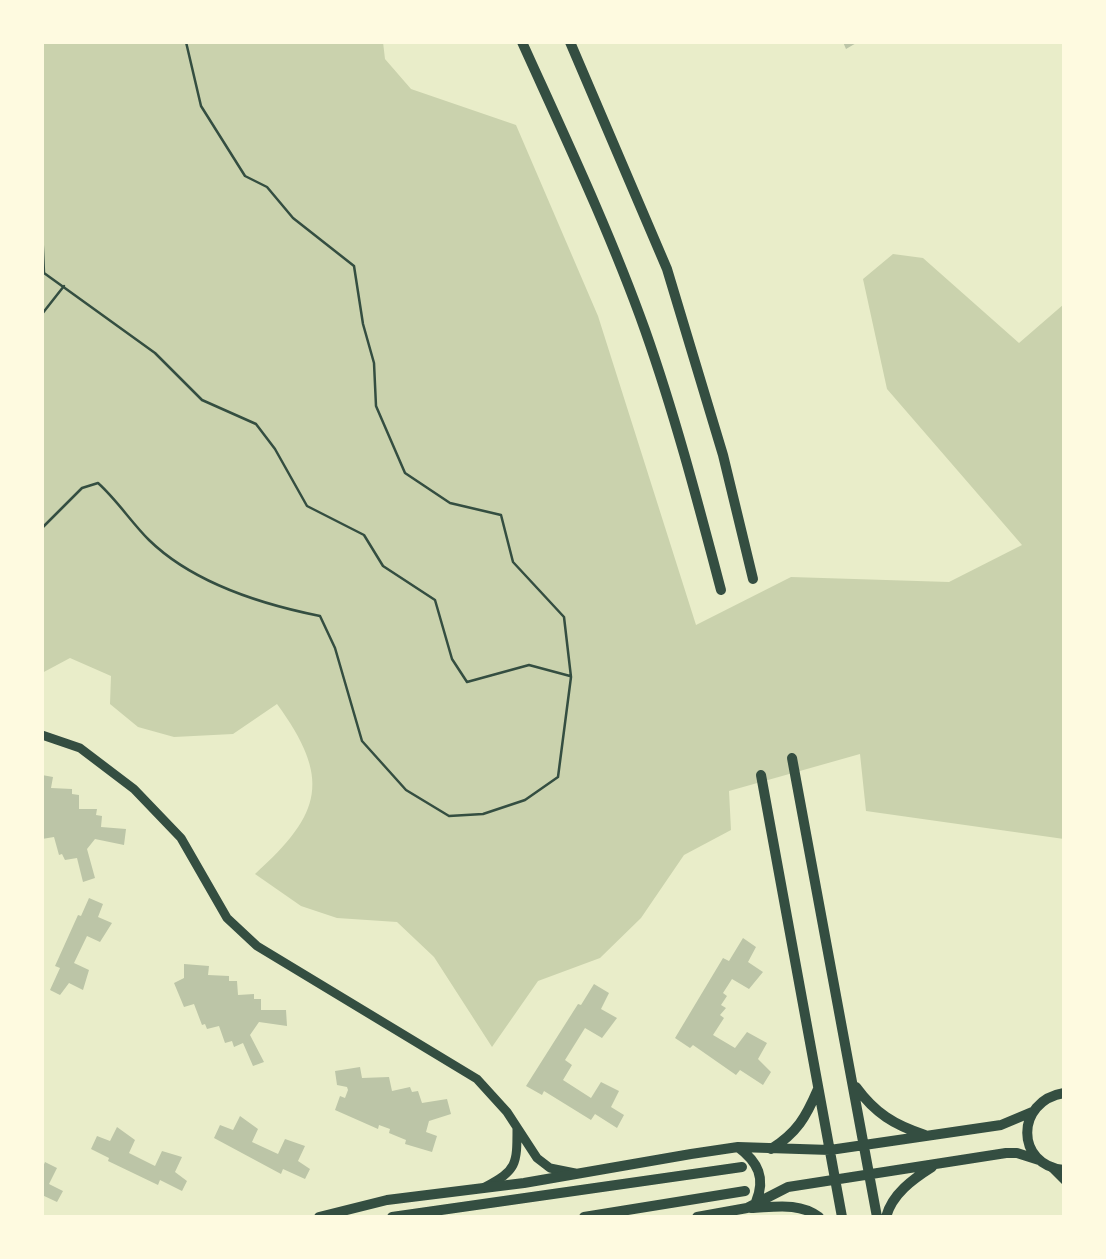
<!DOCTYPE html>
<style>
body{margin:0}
#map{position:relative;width:1106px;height:1259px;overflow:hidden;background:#e9edc9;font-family:Arial,sans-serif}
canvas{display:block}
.frame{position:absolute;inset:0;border:44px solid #fefae0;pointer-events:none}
</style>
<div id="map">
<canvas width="1106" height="1259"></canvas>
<div class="frame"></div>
</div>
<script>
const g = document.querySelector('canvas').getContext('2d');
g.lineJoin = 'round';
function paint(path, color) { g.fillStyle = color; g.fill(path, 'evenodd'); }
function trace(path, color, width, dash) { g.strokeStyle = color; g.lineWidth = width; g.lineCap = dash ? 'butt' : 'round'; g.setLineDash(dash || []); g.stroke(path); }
const green = new Path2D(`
 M42,42H383L385,59L411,89L516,125L598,316L696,625L791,577L949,582L1022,545L887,389L863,279L893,254L923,258L1019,343L1064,304V839L866,811L860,754L729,791L731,830L684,855L641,918L600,958L538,981L492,1047L434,957L397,922L337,918L301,906L255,874C323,813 331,778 277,704L233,734L174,737L138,727L110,704L111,676L70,658L42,673Z`);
const building = new Path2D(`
 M843,42H858L846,49Z
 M42,775L53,777L51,788L72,789V794L79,795V809H97L96,815L102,816L101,827L126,829L124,845L95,839L87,849L95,878L83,882L77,858L65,860L62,854L59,855L54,837L42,839Z
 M89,898L103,904L98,917L112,923L100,942L87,936L74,963L89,970L83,990L69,983L60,995L50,990L60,968L55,966L78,915L81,916Z
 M743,938L756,947L748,962L763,972L749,989L732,979L723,993L727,996L721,1005L726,1008L720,1015L724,1018L713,1035L735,1048L747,1032L767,1043L758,1059L771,1072L763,1085L740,1070L736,1075L693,1045L690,1048L675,1038L723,958L729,961Z
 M184,964L209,966L208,975L229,976V981H237L238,995L254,994V999H261V1010H286L287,1026L259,1022L250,1035L264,1062L253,1066L243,1043L234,1047L232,1041L225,1043L219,1026L207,1029L205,1024L202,1025L194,1004L184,1007L174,983L184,978Z
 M594,984L609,993L601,1009L617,1018L602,1038L585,1028L565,1060L572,1065L563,1080L591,1098L601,1082L619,1091L611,1107L624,1115L617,1128L595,1114L591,1120L544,1091L542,1095L526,1086L578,1004L581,1005Z
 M360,1067L362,1078L389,1077L392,1091L410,1087L412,1092L418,1091L422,1103L447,1099L451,1114L429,1121L426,1132L437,1136L432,1152L405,1144L406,1140L389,1133L390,1129L379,1125L378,1129L335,1110L340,1096L345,1098L348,1090L347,1087L337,1085L335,1071Z
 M240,1116L258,1129L252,1142L278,1154L285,1139L305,1146L298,1161L310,1169L305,1179L283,1169L281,1174L214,1138L220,1125L233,1130Z
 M117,1127L135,1140L129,1153L155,1166L162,1151L182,1157L175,1172L187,1181L182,1191L160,1180L158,1185L108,1161L109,1158L91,1149L97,1136L110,1141Z
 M45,1162L57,1168L49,1184L63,1191L57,1202L42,1195V1169Z`);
const path = new Path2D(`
 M42,228L44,273L155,353L202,400L256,424L275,449L307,506L364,535L383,566L435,600L452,659L467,682L529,665L570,676
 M42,314L64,286
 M42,528L82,488L98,483C117,500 131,522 149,540C193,583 260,604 320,616L335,648L362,741L406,790L449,816L483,814L525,800L558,777L571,677L564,617L513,562L501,515L450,503L405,473L376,406L374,363L363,324L354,266L293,218L267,187L245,176L201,106L186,42`);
const minor = new Path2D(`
 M1050,1167L1064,1181`);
const tertiary = new Path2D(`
 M42,735L80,748L134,789L181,838L227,918L257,946L477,1079L507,1112L537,1158L550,1168L575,1173
 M485,1187C517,1170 517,1165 517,1128`);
const secondary = new Path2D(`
 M522,42C565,137 610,232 645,330C675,415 698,503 721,590
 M570,42L667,269L723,455L753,579
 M792,758L877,1217
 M761,775L842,1217
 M856,1087C875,1113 894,1125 925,1135
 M1064,1093C1015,1101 1015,1165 1064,1170
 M738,1147C758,1162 766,1178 756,1202
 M771,1149C797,1133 806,1117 818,1089
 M751,1208C775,1207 799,1202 819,1217
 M319,1217L387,1200L524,1183L691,1154L738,1147L830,1150L1001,1125L1032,1112
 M392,1217L742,1167
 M584,1217L745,1191
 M697,1217L747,1208L788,1187L1006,1153H1017L1039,1160
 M886,1217C892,1194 913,1179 932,1167`);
paint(green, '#cad2ad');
paint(building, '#bcc5a7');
trace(path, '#344e41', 2.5);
trace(minor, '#344e41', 7);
trace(tertiary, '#344e41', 9);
trace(secondary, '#344e41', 10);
</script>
